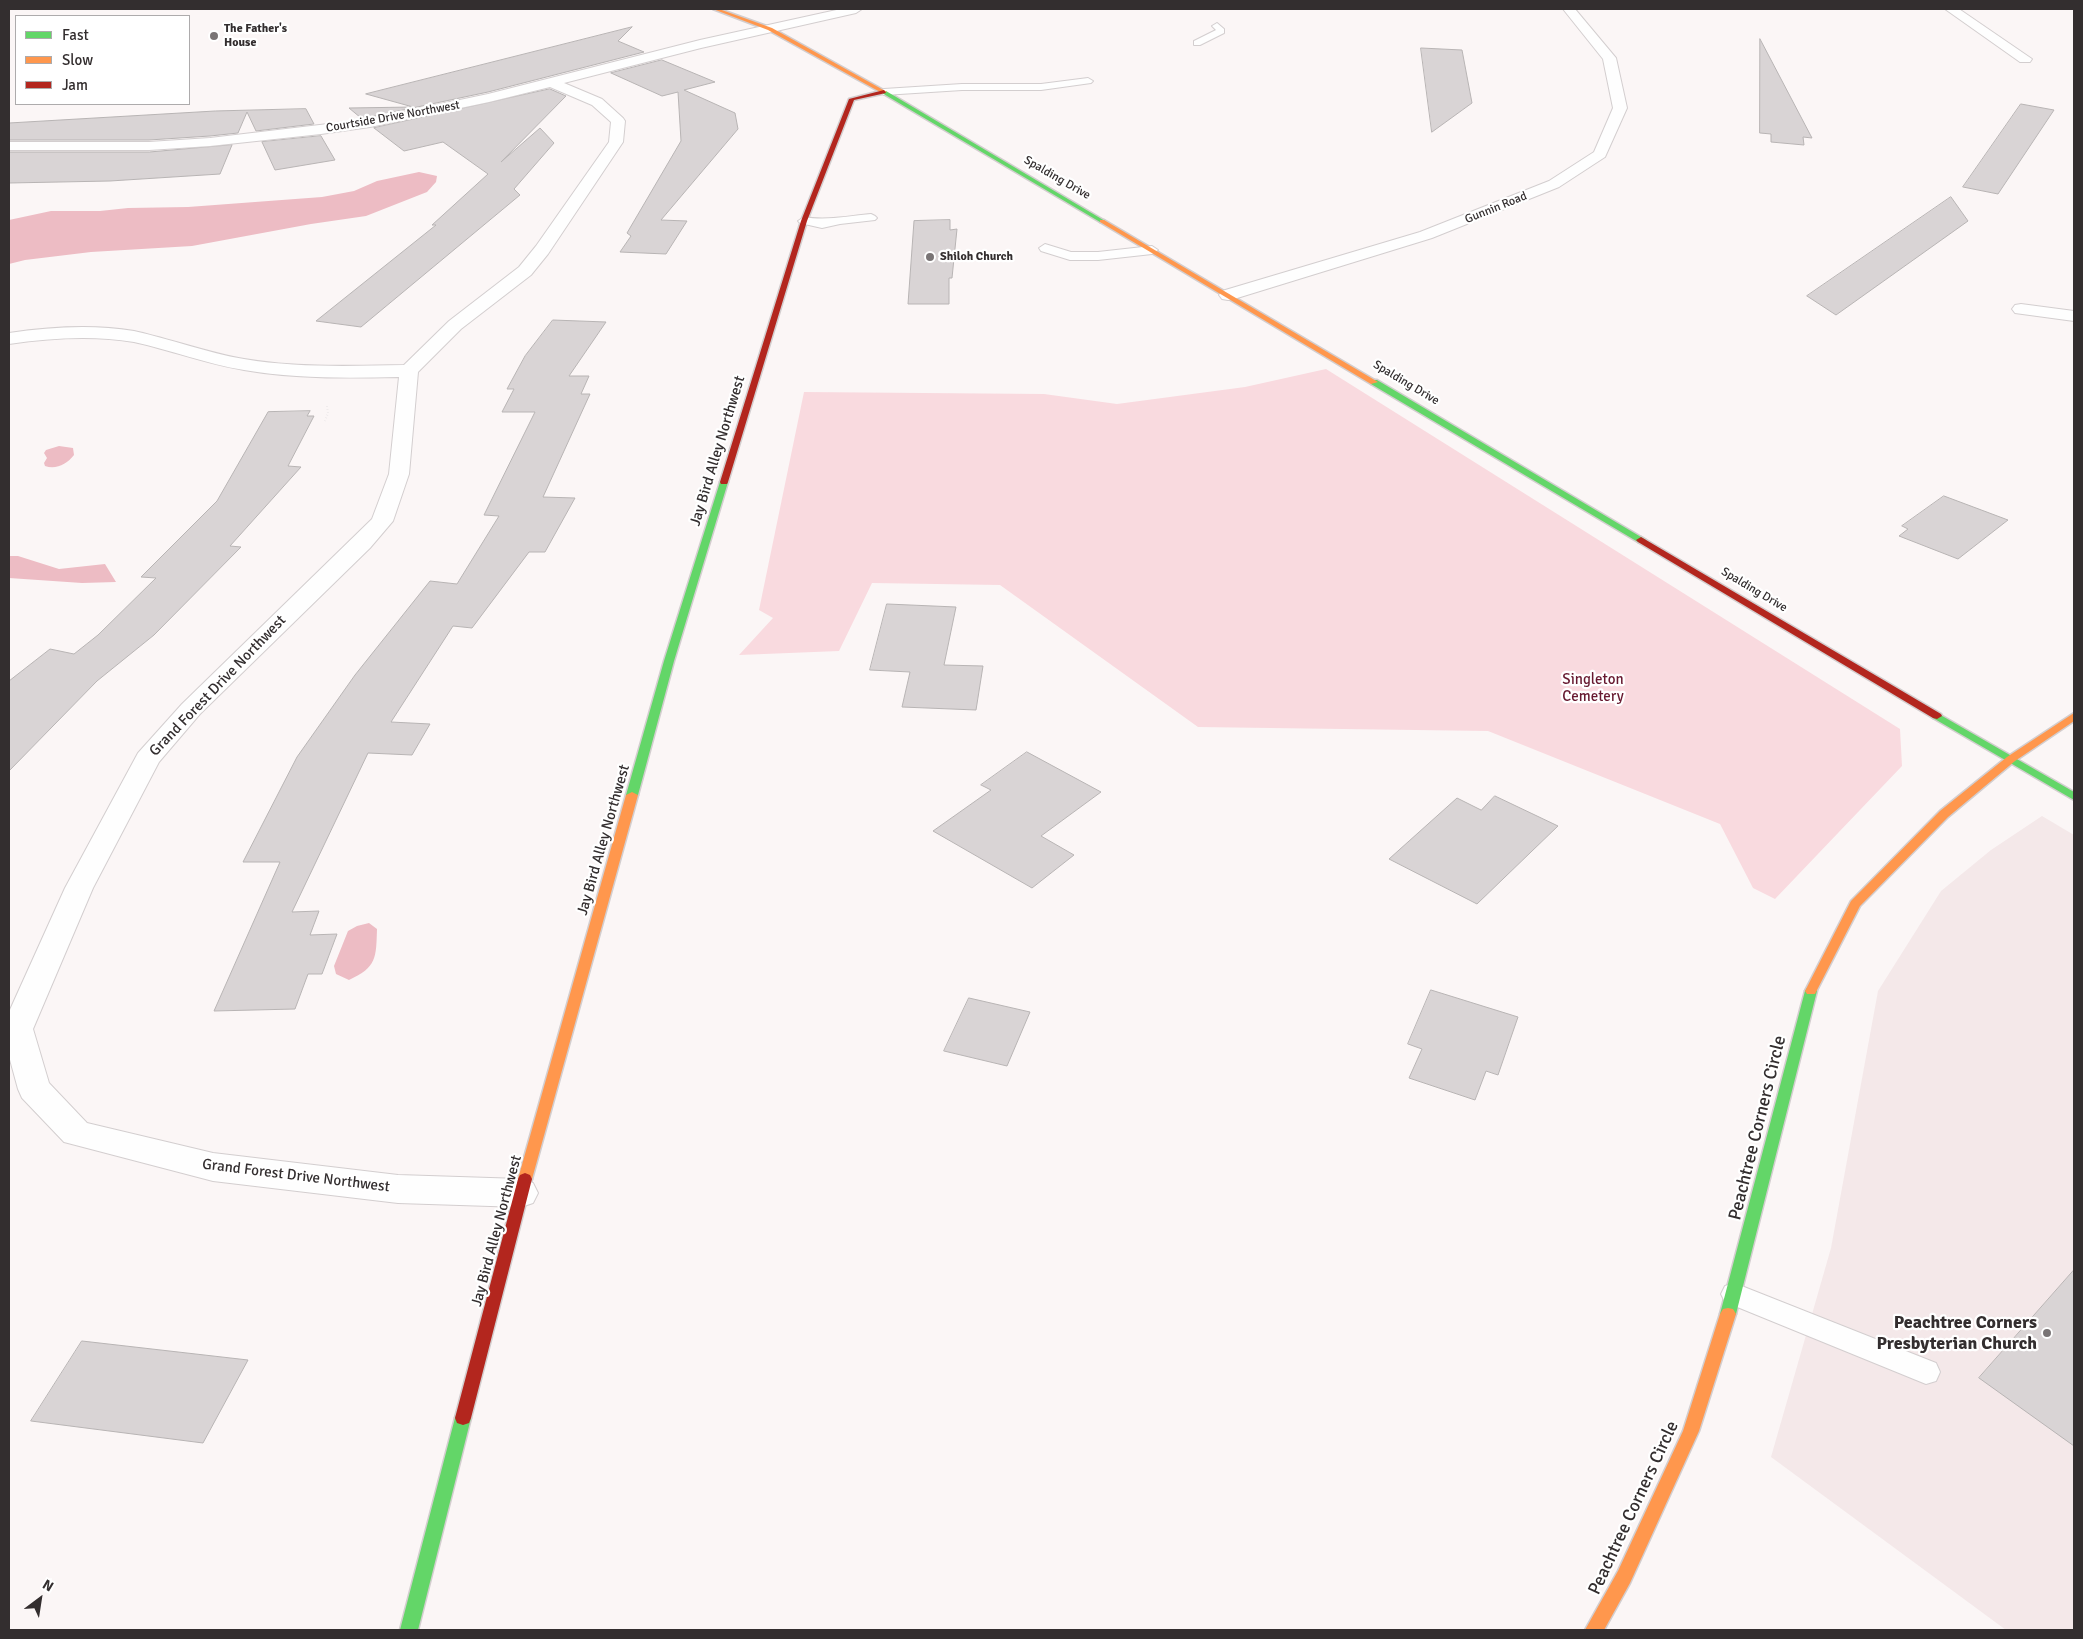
<!DOCTYPE html>
<style>
body{margin:0}
#map{position:relative;width:2083px;height:1639px;overflow:hidden;background:#fbf6f6;font-family:Signika,sans-serif}
canvas{display:block}
.frame{position:absolute;inset:0;border:10px solid #332e2f;pointer-events:none}
.legend{position:absolute;left:15px;top:15px;width:175px;height:90px;box-sizing:border-box;background:#fff;border:1px solid #adabac;margin:0;padding:6px 9px;list-style:none;font-size:15px;color:#332e2f}
.legend li{display:flex;align-items:center;gap:10px;height:25px}
.legend b{width:25px;border:1px solid #adabac}
.north{position:absolute;left:15px;top:1574px;width:50px;height:50px;-webkit-text-stroke:4px #fff;paint-order:stroke;rotate:31deg;font-size:14px;font-weight:700;line-height:20px;text-align:center;color:#332e2f}
.north::after{content:'';display:block;margin:auto;width:18px;height:22px;background:#332e2f;clip-path:polygon(50% 0,100% 100%,50% 72%,0 100%)}
</style>
<div id="map">
<canvas width="2083" height="1639"></canvas>
<div class="frame"></div>
<ul class="legend">
<li><b style="height:6px;background:#63d668"></b>Fast</li>
<li><b style="height:6px;background:#ff974d"></b>Slow</li>
<li><b style="height:6px;background:#b3261e"></b>Jam</li>
</ul>
<div class="north">N</div>
</div>
<script>
const g = document.querySelector('canvas').getContext('2d');
g.lineJoin = 'round';
function paint(path, color) { g.fillStyle = color; g.fill(path, 'evenodd'); }
function trace(path, color, width, dash) { g.strokeStyle = color; g.lineWidth = width; g.lineCap = dash ? 'butt' : 'round'; g.setLineDash(dash || []); g.stroke(path); }
function drawText(font, color, halo, rows, align = 'center') {
  g.font = font + ' Signika,sans-serif'; g.lineWidth = 4.5; g.setLineDash([]); g.textBaseline = 'middle'; g.strokeStyle = halo; g.fillStyle = color; for (const [text, x, y, turn = 0] of rows) {
    g.save(); g.translate(x, y); g.rotate((+turn || 0) * Math.PI / 180); g.textAlign = isNaN(turn) ? turn : align; if (halo) g.strokeText(text, 0, 0); g.fillText(text, 0, 0); g.restore();
  }
}
const built = new Path2D(`
 M2042,816L2074,835V1630H2006L1771,1457L1831,1248L1878,991L1941,891L1991,850Z`);
const green = new Path2D(`
 M1326,369L1900,729L1902,766L1775,899L1753,888L1720,824L1488,731L1198,727L1000,585L872,583L839,651L739,655L773,618L759,610L804,392L1044,394L1117,404L1245,387Z`);
const water = new Path2D(`
 M419,172L437,176L436,182L427,192L366,216L311,224L192,246L91,252L25,260L9,264V220L51,211H100L128,208L188,207L322,197L354,191L377,181Z
 M59,446L73,448L74,455C67,464 56,470 45,466L44,463L47,458L44,453L46,450Z
 M9,556H18L59,569L105,564L116,582L82,583L9,578Z
 M369,923L377,929C376,958 377,967 349,980L336,974L334,966L348,931L357,926Z`);
const building = new Path2D(`
 M632,27L618,41L644,52L488,92L370,117L361,118L349,108L413,107L366,94Z
 M1760,39L1812,138L1803,137L1804,145L1771,142V134L1760,133Z
 M1421,48L1462,50L1472,103L1432,132Z
 M662,60L715,82L684,90L735,113L738,129L661,220L687,221L666,254L620,252L631,236L627,233L681,141L678,92L662,96L611,73Z
 M550,89L566,96L501,162L540,128L554,143L514,189L520,195L361,327L316,321L436,225H432L488,174L443,142L404,151L374,128Z
 M2021,104L2054,110L1998,194L1963,187Z
 M306,109L314,124L256,131L247,112L238,133L210,136L149,140H9V123L215,111Z
 M321,136L335,160L275,170L262,142Z
 M232,145L220,174L110,181L9,183V152H149Z
 M1951,197L1968,221L1836,315L1807,296Z
 M950,220V230L957,229L952,278H949V304H908L914,221Z
 M553,320L606,322L569,376H589L581,394H590L543,497L575,498L545,552H529L472,628L453,626L391,722L430,724L412,755L368,753L292,912L319,911L310,935L337,934L322,974H308L295,1009L214,1011L280,862H243L297,757L355,675L430,581L457,584L499,516L484,515L535,412H502L514,389H507L525,356Z
 M310,411L307,416H314L288,466L301,467L230,546L241,547L154,635L97,681L9,771V681L50,649L74,654L98,635L156,578L141,577L217,501L268,412Z
 M1944,496L2008,520L1958,559L1899,536L1908,529L1902,526Z
 M887,604L956,607L944,665L983,666L976,710L902,707L910,672L870,670Z
 M1027,752L1101,792L1041,836L1074,855L1032,888L933,831L991,790L981,785Z
 M1495,796L1558,826L1477,904L1389,859L1457,798L1481,810Z
 M1431,990L1518,1017L1498,1075L1486,1071L1475,1100L1409,1078L1422,1049L1408,1044Z
 M969,998L1030,1012L1007,1066L944,1051Z
 M2074,1270V1446L1979,1378Z
 M82,1341L248,1360L203,1443L31,1421Z`);
const path = new Path2D(`
 M325,421L328,413L327,406`);
const lane = new Path2D(`
 M1217,23L1224,29V33L1200,45H1194V41L1216,30L1212,26Z
 M1088,78L1093,81L1091,83L1041,90H962L884,95L879,92L884,89L962,84H1041Z
 M871,214L875,216L877,218L875,220L840,224L822,228L800,223L798,221L804,217C826,221 848,216 871,214Z
 M1045,244L1071,252H1098L1152,246L1158,250L1152,254L1098,260H1070L1041,251L1039,248Z
 M1734,1283L1936,1363L1940,1372L1936,1381L1926,1384L1725,1302L1721,1294L1725,1286Z`);
const street = new Path2D(`
 M841,9H862L856,13L701,48L564,83L602,99L623,118L625,121L623,142L548,254L531,275L461,329L418,372L409,474L393,521L370,548L200,714L159,762L93,888L33,1029L49,1083L87,1123L213,1153L398,1175L521,1179L533,1183L538,1193L533,1203L521,1207L398,1203L213,1181L64,1142L22,1098L18,1089L9,1056V1012L65,888L138,753L182,704L372,519L389,474L399,377C347,378 295,379 244,370C206,364 171,350 134,342C92,335 50,338 9,344V333C50,327 92,324 134,331C171,339 207,353 244,359C297,368 351,366 404,365L449,321L519,267L536,246L609,142L611,122L592,105L550,87L489,102L370,127L321,134L210,146L149,150H9V142H149L210,138L370,119L488,94L700,40Z
 M1563,9H1575L1616,58L1627,108L1605,157L1559,187L1432,238L1234,299L1228,300L1222,299L1219,295L1222,291L1420,232L1549,181L1594,152L1613,108L1603,59Z
 M1945,9H1959L2032,59L2030,62H2020Z
 M2021,304L2074,311V321L2015,313L2012,309L2015,305Z`);
const fast = new Path2D(`
 M882,91H886L1105,221L1100,222L882,93Z
 M1371,380H1377L1646,540L1641,543L1638,542L1371,384Z
 M724,479L728,482L674,661L638,795L632,798L628,797L626,795L664,661L720,482Z
 M1937,713L2074,792V800L1933,718L1932,716L1933,714Z
 M1811,986L1815,988L1817,991L1736,1314L1733,1319L1728,1320L1723,1319L1720,1314L1805,991L1807,988Z
 M463,1411L469,1413L471,1418L418,1630H400L455,1418L457,1413Z`);
const slow = new Path2D(`
 M713,9H719L772,28L887,92L882,93L768,30Z
 M1100,220H1104L1378,382L1371,384L1100,222Z
 M2074,713V721L2015,761L1948,817L1860,906L1815,994H1807L1805,991L1851,901L1940,811L2007,757Z
 M632,792L638,795L532,1179L530,1183L525,1185L520,1183L518,1179L626,795Z
 M1728,1308L1733,1309L1736,1314L1699,1431L1630,1583L1604,1630H1585L1618,1571L1683,1431L1720,1314L1723,1309Z`);
const jam = new Path2D(`
 M884,90L886,93L854,100L807,221L728,482L727,484H721L720,482L801,221L849,99Z
 M1641,537L1941,714L1942,716L1937,719L1933,718L1638,542L1636,540Z
 M525,1173L530,1175L532,1179L471,1418L469,1423L463,1425L457,1423L455,1418L518,1179L520,1175Z`);
const markers = [
 [214,36,5,"#797475"],
 [930,257,5,"#797475"],
 [2047,1333,5,"#797475"]
];
const farPoinames = [
 ["The Father's",224,29],
 ["House",224,43],
 ["Shiloh Church",940,257]
];
const farStreetnames = [
 ["Courtside Drive Northwest",393,117,-10],
 ["Spalding Drive",1057,178,30],
 ["Gunnin Road",1496,208,-22],
 ["Spalding Drive",1406,383,31],
 ["Spalding Drive",1754,590,31]
];
const streetNames = [
 ["Jay Bird Alley Northwest",718,451,-73],
 ["Grand Forest Drive Northwest",218,686,-46],
 ["Jay Bird Alley Northwest",604,840,-74],
 ["Grand Forest Drive Northwest",296,1176,7],
 ["Jay Bird Alley Northwest",497,1231,-75]
];
const parkNames = [
 ["Singleton",1593,680],
 ["Cemetery",1593,697]
];
const nearStreetnames = [
 ["Peachtree Corners Circle",1758,1128,-76],
 ["Peachtree Corners Circle",1634,1508,-65]
];
const nearPoinames = [
 ["Peachtree Corners",2037,1323],
 ["Presbyterian Church",2037,1344]
];
paint(built, '#f4e8e9');
paint(green, '#f9dadf');
paint(water, '#edbcc4');
paint(building, '#d9d4d5');
trace(building, '#b8b4b4', 1);
trace(lane, '#d3cecf', 2);
trace(street, '#d3cecf', 2);
trace(fast, '#d3cecf', 3);
trace(slow, '#d3cecf', 3);
trace(jam, '#d3cecf', 3);
trace(path, '#e5e2e3', 2, [0.5, 2.5]);
paint(lane, '#fefefe');
paint(street, '#fefefe');
paint(fast, '#63d668');
paint(slow, '#ff974d');
paint(jam, '#b3261e');
for (const [x, y, r, color] of markers) { const dot = new Path2D(); dot.arc(x, y, r, 0, 2 * Math.PI); g.fillStyle = color; g.fill(dot); trace(dot, '#fff', 2); }
drawText('bold 12px', '#332e2f', '#fff', farPoinames, 'left');
drawText('12px', '#332e2f', '#fff', farStreetnames);
drawText('15px', '#332e2f', '#fff', streetNames);
drawText('15px', '#671930', '#fff', parkNames);
drawText('18px', '#332e2f', '#fff', nearStreetnames);
drawText('bold 18px', '#332e2f', '#fff', nearPoinames, 'right');
</script>
